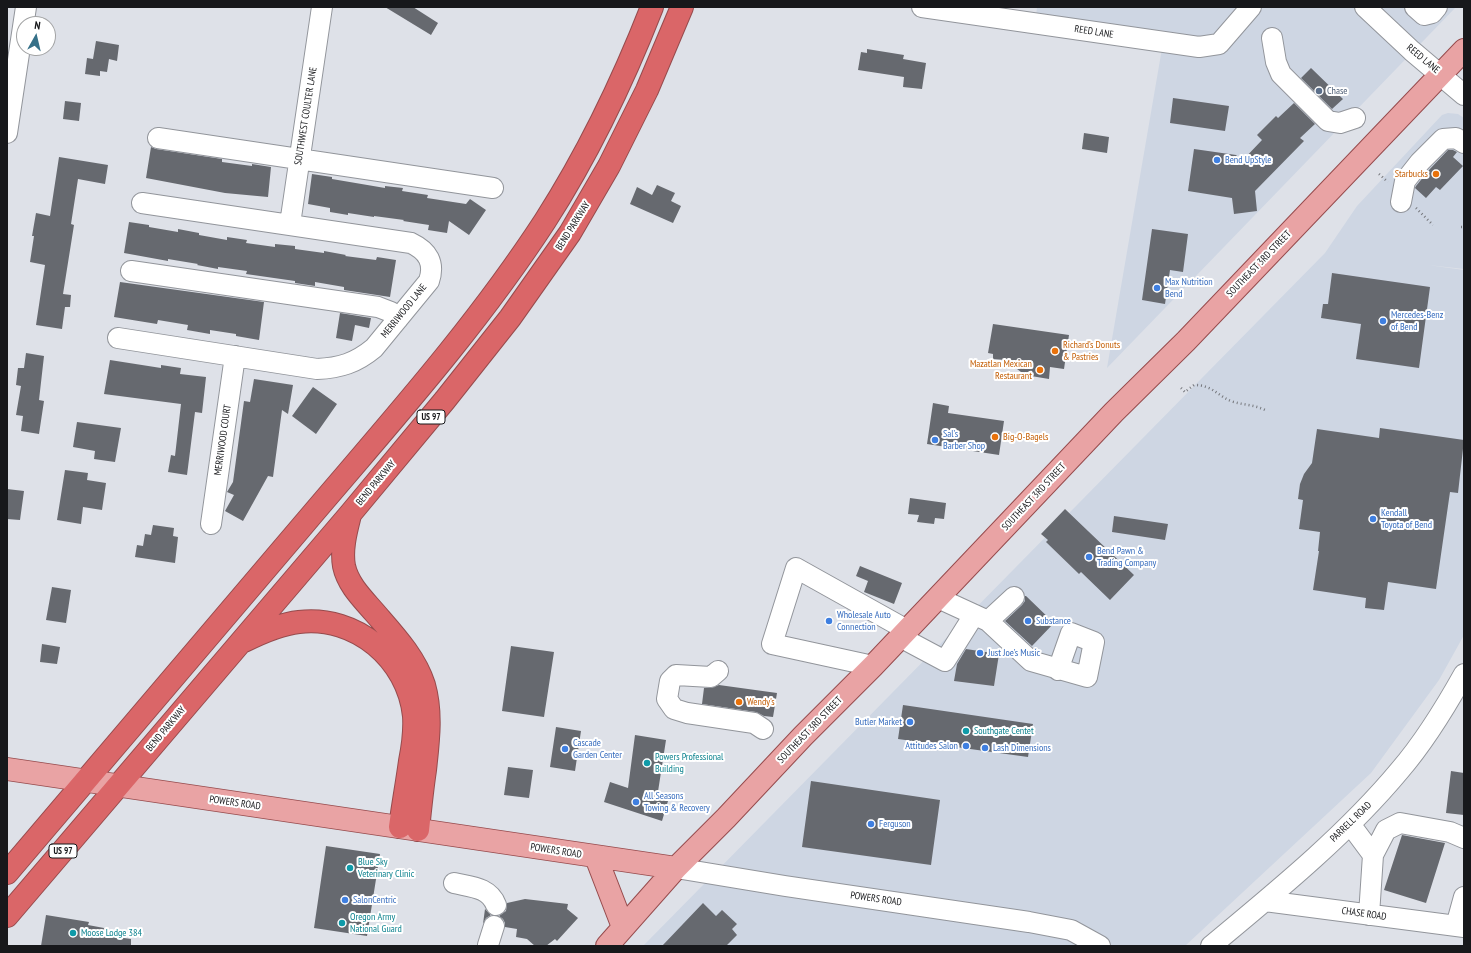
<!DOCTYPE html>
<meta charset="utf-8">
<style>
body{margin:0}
#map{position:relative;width:1471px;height:953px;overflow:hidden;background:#dee1e8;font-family:"PT Sans Narrow",sans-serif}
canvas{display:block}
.frame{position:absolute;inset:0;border:8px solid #17181b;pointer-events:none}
.north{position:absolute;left:16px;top:16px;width:40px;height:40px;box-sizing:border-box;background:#fff;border:1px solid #a2a3a4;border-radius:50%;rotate:8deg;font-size:11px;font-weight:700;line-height:16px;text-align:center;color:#17181b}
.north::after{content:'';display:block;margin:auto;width:14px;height:18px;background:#367189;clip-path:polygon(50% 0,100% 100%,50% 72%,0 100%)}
</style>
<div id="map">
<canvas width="1471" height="953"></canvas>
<div class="frame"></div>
<div class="north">N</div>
</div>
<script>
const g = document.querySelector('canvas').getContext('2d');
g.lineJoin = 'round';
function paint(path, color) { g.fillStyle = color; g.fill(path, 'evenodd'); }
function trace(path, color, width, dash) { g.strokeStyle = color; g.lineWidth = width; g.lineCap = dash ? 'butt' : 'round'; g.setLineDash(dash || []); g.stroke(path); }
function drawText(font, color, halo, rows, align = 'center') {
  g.font = font + ' "PT Sans Narrow",sans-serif'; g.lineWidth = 4; g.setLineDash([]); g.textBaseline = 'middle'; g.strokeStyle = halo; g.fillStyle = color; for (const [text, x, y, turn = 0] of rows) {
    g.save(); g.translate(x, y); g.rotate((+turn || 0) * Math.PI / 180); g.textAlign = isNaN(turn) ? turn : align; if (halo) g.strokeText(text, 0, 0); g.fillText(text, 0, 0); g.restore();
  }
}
const built = new Path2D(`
 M1037,7H1456L1107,368L1165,31L1036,17Z
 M1448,113L1458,114L1464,118V269L1428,265L1464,270V635L1439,680L1371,773L1185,946H643L1325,253L1357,206L1442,115Z`);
const building = new Path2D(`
 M385,7H413L438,23L431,35Z
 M96,41L119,45L117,61L109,59L107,72L100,71V76L85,74L87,58L93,59Z
 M867,49L904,55L903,59L926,63L922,89L903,87L904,77L858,70L861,52L867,53Z
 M1311,68L1343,99L1332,109L1301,78Z
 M1173,98L1229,106L1225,131L1170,123Z
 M65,101L81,103L79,121L63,119Z
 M1294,103L1315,124L1300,138L1304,141L1255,191L1257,211L1234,214L1232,198L1188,191L1194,149L1236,155L1242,161L1262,140L1257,135L1276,116L1278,118Z
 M1084,133L1109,137L1107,153L1082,149Z
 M151,147L156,149L222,159V162L252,166V164L271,167L268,197L225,193L146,178Z
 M1448,150H1453L1457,152L1453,157L1463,166L1440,190L1436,187L1426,198L1415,188L1416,186L1429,170Z
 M59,157L108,165L105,184L78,179L71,224L74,225L63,294L71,295L70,307H65L62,329L36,325L45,265L30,262L34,236H32L36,213L50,216Z
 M312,174L332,177V179L385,188V186L403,188L402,191L428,195L427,198L466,204L470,199L486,210L469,235L449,221L447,233L428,230L429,225L403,221L404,220L374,216V217L348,213V215L330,212V208L308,204Z
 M657,185L675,193L671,201L681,206L673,223L630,204L637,187L652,195Z
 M129,222L149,225V227L178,232V229L199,233V235L227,240V237L247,240L246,243L275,247V244L295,246V249L324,253V251L346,255L345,256L376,260L377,257L396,260L390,297L344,290V287L315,282V286L295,283V281L246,274L247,271L218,267V269L197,265L198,264L168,259V261L124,253Z
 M1152,229L1188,234L1183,272L1170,270L1165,304L1142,300Z
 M1332,273L1430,287L1419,368L1356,359L1361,324L1321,318L1323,304H1328Z
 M120,282L264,302L259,340L236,336V334L210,330V334L187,330L188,325L158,320L157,324L114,317Z
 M340,313L371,318L369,328L355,325L352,341L336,338Z
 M993,324L1069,335L1064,369L1050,367L1049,379L1025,375L1005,360L993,359V354L988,353Z
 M26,353L44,356L39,400L44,401L39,434L21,431L23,416L16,415L21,386L16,385L18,368H24Z
 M110,360L161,368V365L181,368L180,374L206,377L202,413L195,412L187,475L168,472L171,455L175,456L181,404L104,394Z
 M254,379L293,385L288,414L282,410L273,477L268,476L243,521L225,511L234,495L227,492L233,482L244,401L250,402Z
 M313,387L337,404L316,434L292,416Z
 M933,403L949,406L948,413L1004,421L999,455L927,444Z
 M77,422L121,428L115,462L94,459L95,451L73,447Z
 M1380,428L1464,440L1458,493L1450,492L1436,589L1388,582L1384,610L1365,608L1366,598L1313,590L1319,551H1318L1320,532L1299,529L1303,500L1298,499L1300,484L1304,474L1312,463L1317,429L1379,438Z
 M65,470L88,473L87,480L106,483L102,510L83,507L81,524L57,520Z
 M7,489L24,491L20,520L7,519Z
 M910,498L946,503L944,519L935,518L934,524L917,522L919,515L908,514Z
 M1065,509L1134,575L1110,600L1081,572L1079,574L1046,542L1048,540L1041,534Z
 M1114,516L1168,524L1165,540L1112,532Z
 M153,525L174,528L173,536L178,537L175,563L135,557L137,545L143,546L145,534L151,535Z
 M860,566L902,583L894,604L864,592L868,581L856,576Z
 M52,587L71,590L66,623L46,620Z
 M1025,596H1026L1054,623L1032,646L1005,621L1022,605L1025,601Z
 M42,644L60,647L57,664L40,662Z
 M511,646L554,652L544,717L502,711Z
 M966,649L999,654L994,686L954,681L957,664Z
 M719,685L777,693L773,717L764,716L756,712L702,704L704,688H711Z
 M903,705L1033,724L1028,757L898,739Z
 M556,727L581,731L575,771L550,767Z
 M635,735L666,740L657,798L668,801L662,821L604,802L610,782L628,788Z
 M508,767L533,770L529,798L504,795Z
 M1451,771L1464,773V815L1446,813Z
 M811,781L940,800L931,865L802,847Z
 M1402,835L1445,843L1426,903L1384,890Z
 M326,846L380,854L367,936L314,928Z
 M525,899L568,904L567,909L578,918L557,941L555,939L546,946H535L527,939L516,937L517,929L505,927V923L503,919L499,916L506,911L507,903Z
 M703,903L716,916L722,910L737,924L732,929L737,935L726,946H662Z
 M485,909L491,915L486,918L483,924Z
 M46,915L89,922L88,925L104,928L103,935L131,939V946H41Z`);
const path = new Path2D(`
 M1379,174L1388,182
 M1416,208L1433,225
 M1461,227H1464
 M1181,388L1185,392L1194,385C1214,385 1219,398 1234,402C1244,405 1255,405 1265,410`);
const minor = new Path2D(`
 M922,7L1199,47L1219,44L1251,7
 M1365,7L1412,51L1464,95
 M1415,7L1424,15L1432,13L1437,7
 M1272,38L1276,62L1281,74L1328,121L1340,123L1355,118
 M7,133L26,7
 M158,138L493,188
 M1401,202L1405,181L1420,162L1443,139L1456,138L1464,143
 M290,224L322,7
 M131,271L378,307L391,312L398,319
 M118,338L317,369C340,368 356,363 374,348L429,281C435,263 428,251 411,243L142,203
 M211,524L235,356
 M938,598L988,621L1014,597
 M988,621L1031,661L1087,677L1094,642L1071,633L1058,670
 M900,637L945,661L974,615
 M873,666L772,644L796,568L907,630
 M718,671L711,677L676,675L670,681L667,699L674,709L687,713L754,723L763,729
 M1350,824L1373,855L1369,915
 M1373,855L1386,830L1400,823L1450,832L1464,838
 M676,868L785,886L1029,922L1071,930L1100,946
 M454,883C471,887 489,887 496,905
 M1265,901L1464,927
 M1456,926L1464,897
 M488,945L494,926
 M1211,946C1276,892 1346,835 1400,770C1425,741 1445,708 1464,674`);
const major = new Path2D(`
 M7,769L676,868
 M596,857L623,927
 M607,946L676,868L726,818L803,736L873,666L1114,412L1186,341L1464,50`);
const highway = new Path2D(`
 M350,515C346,531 341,549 344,566C348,585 363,599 375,613C394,635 415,657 424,685C432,713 428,742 425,770C422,790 420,810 418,830
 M244,641C262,632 280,624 299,622C356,615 408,659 414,716C415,731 413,746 410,761C407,783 403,805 400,827
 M7,873C106,757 205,641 304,524C387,426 474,330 545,221C588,154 623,81 652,7
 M7,916L351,513L445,400L510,318L570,233L609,166L647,90L682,7`);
const markers = [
 [1319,91,4,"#5c6f8a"],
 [1217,160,4,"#3f7fe0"],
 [1436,174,4,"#e8710a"],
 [1157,288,4,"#3f7fe0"],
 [1383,321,4,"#3f7fe0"],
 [1055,351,4,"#e8710a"],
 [1040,370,4,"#e8710a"],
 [995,437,4,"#e8710a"],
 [935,440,4,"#3f7fe0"],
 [1373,519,4,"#3f7fe0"],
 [1089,557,4,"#3f7fe0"],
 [829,621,4,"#3f7fe0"],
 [1028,621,4,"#3f7fe0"],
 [980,653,4,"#3f7fe0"],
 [739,702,4,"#e8710a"],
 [910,722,4,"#3f7fe0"],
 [966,731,4,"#0f9aa8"],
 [966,746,4,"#3f7fe0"],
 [985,748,4,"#3f7fe0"],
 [565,749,4,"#3f7fe0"],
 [647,763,4,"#0f9aa8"],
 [636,802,4,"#3f7fe0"],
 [871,824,4,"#3f7fe0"],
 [350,868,4,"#0f9aa8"],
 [345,900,4,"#3f7fe0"],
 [342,923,4,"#0f9aa8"],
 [73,933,4,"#0f9aa8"]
];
const shields = [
 [431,417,28],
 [63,851,28]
];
const shieldNames = [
 ["US 97",431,417],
 ["US 97",63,851]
];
const streetNames = [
 ["REED LANE",1094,32,9],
 ["REED LANE",1423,59,40],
 ["SOUTHWEST COULTER LANE",306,116,-81],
 ["BEND PARKWAY",573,226,-58],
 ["SOUTHEAST 3RD STREET",1259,264,-46],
 ["MERRIWOOD LANE",404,311,-51],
 ["MERRIWOOD COURT",223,440,-82],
 ["BEND PARKWAY",376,483,-50],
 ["SOUTHEAST 3RD STREET",1034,497,-47],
 ["BEND PARKWAY",166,729,-50],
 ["SOUTHEAST 3RD STREET",810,730,-46],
 ["POWERS ROAD",235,803,8],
 ["PARRELL ROAD",1351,822,-44],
 ["POWERS ROAD",556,851,9],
 ["POWERS ROAD",876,899,8],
 ["CHASE ROAD",1364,914,8]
];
const serviceNames = [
 ["Chase",1327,91]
];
const shopNames = [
 ["Bend UpStyle",1225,160],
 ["Max Nutrition",1165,282],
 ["Bend",1165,294],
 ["Mercedes-Benz",1391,315],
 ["of Bend",1391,327],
 ["Sal’s",943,434],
 ["Barber Shop",943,446],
 ["Kendall",1381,513],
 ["Toyota of Bend",1381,525],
 ["Bend Pawn &",1097,551],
 ["Trading Company",1097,563],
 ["Wholesale Auto",837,615],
 ["Connection",837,627],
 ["Substance",1036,621],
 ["Just Joe’s Music",988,653],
 ["Butler Market",902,722,"right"],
 ["Cascade",573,743],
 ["Garden Center",573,755],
 ["Attitudes Salon",958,746,"right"],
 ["Lash Dimensions",993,748],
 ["All Seasons",644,796],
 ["Towing & Recovery",644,808],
 ["Ferguson",879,824],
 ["SalonCentric",353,900]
];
const foodNames = [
 ["Starbucks",1428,174,"right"],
 ["Richard’s Donuts",1063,345],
 ["& Pastries",1063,357],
 ["Mazatlan Mexican",1032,364,"right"],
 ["Restaurant",1032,376,"right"],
 ["Big-O-Bagels",1003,437],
 ["Wendy's",747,702]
];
const cultureNames = [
 ["Southgate Centet",974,731],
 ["Powers Professional",655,757],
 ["Building",655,769],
 ["Blue Sky",358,862],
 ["Veterinary Clinic",358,874],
 ["Oregon Army",350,917],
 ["National Guard",350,929],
 ["Moose Lodge 384",81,933]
];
paint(built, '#ced6e3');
paint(building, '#66696f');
trace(minor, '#92959b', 22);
trace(major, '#964b4d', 24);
trace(highway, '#964b4d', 24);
trace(path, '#77797e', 2.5, [1, 3]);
trace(minor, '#fff', 20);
trace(major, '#e9a3a4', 22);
trace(highway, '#da6668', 22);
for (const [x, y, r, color] of markers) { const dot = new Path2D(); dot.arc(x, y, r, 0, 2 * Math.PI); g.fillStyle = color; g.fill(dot); trace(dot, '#fff', 1.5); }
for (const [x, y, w] of shields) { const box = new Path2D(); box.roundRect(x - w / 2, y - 7, w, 14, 3); g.fillStyle = '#fff'; g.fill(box); trace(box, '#17181b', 1); }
drawText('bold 9px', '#17181b', null, shieldNames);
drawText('10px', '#17181b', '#fff', streetNames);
drawText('10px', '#4e5e75', '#fff', serviceNames, 'left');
drawText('10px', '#366cbe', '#fff', shopNames, 'left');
drawText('10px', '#c56008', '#fff', foodNames, 'left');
drawText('10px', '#0d838f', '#fff', cultureNames, 'left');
</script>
